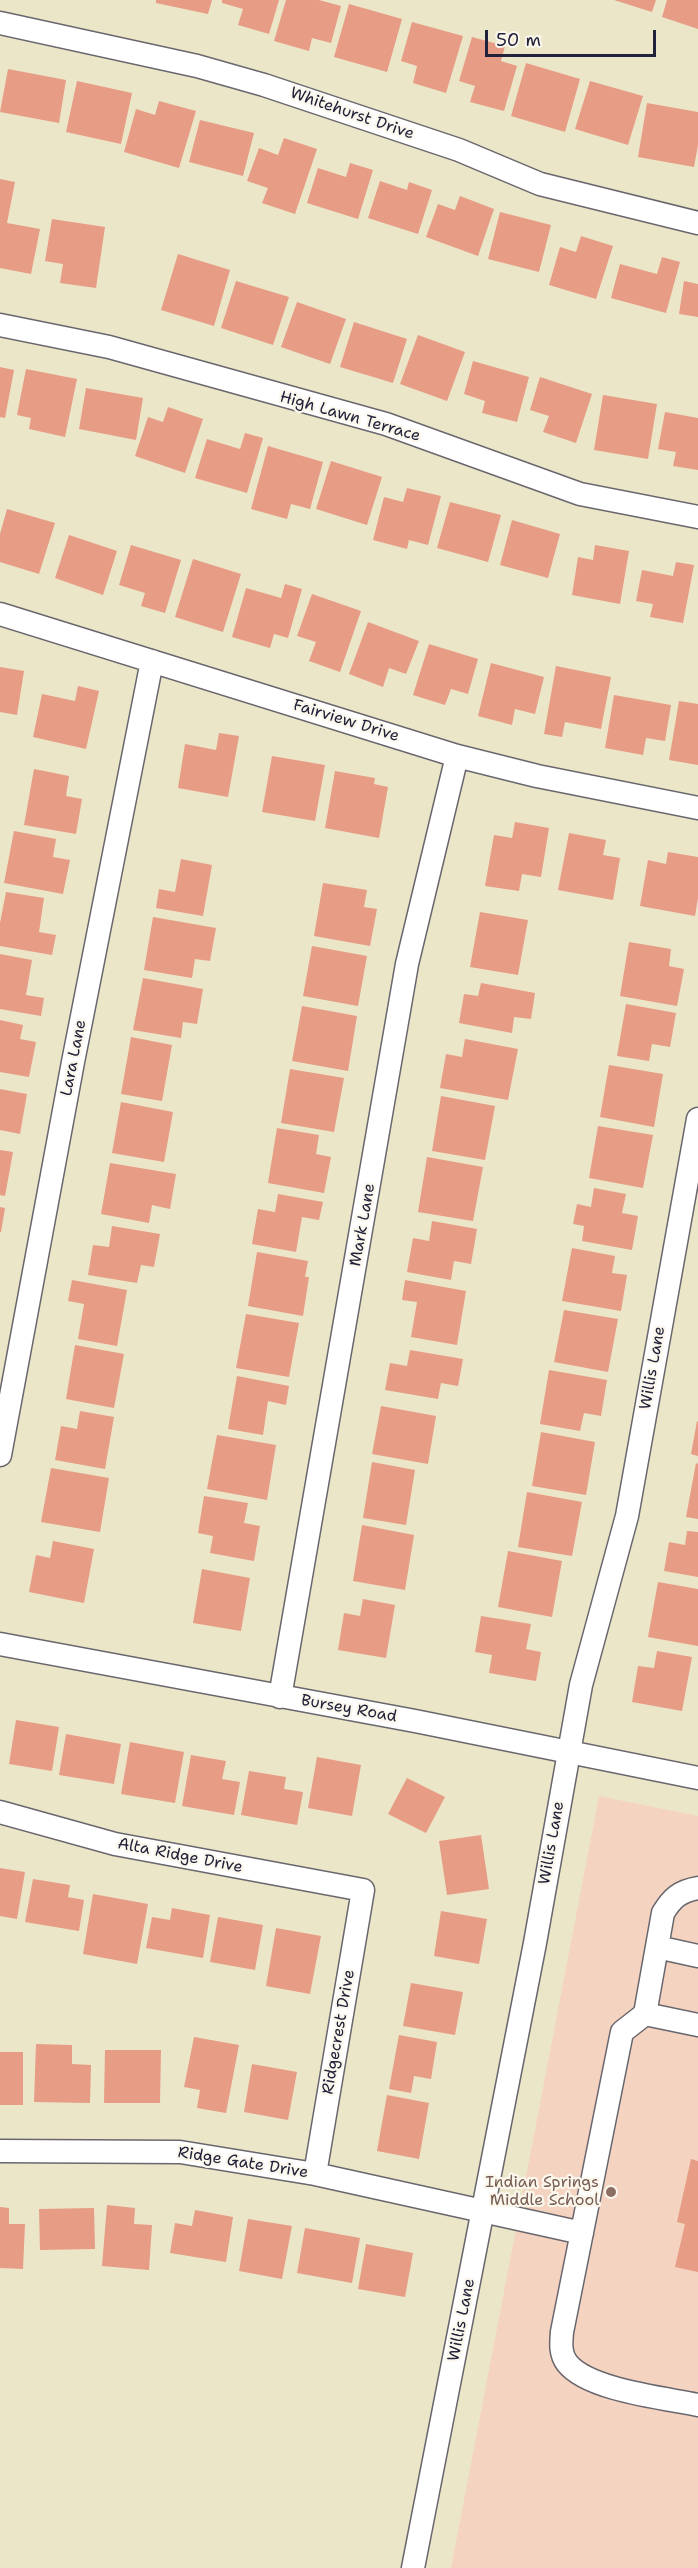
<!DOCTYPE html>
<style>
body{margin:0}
#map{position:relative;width:698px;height:2568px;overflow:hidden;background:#ece6c9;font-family:"Shantell Sans",sans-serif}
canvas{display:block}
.scale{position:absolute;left:485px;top:30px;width:171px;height:27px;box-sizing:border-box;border:3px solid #22223b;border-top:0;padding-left:8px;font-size:18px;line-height:21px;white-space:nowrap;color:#22223b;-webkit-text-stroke:4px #fbf7ec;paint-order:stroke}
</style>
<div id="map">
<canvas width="698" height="2568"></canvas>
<div class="scale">50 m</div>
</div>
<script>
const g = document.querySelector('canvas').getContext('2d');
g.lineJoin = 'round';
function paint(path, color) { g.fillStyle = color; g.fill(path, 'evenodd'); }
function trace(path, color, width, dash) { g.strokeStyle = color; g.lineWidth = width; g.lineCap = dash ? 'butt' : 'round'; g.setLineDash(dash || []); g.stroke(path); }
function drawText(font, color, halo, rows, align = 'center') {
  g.font = font + ' "Shantell Sans",sans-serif'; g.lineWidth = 4.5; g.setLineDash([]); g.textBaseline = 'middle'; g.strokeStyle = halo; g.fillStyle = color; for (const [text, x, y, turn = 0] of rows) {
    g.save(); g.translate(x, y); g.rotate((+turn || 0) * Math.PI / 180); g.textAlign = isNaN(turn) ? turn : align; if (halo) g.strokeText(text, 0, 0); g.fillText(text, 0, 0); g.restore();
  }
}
const built = new Path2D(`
 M599,1796L698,1816V2568H451Z`);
const building = new Path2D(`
 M156,0H212L208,14L156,3Z
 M222,0H279L269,34L238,25L243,9L222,3Z
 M286,0H319L341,6L331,43L312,38L309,51L274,41Z
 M614,0H656L652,12Z
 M667,0H698V29L662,17Z
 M349,4L402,19L387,72L334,57Z
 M412,22L463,36L446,93L413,83L417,66L401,61Z
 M472,37L505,46L501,61L517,66L504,111L470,102L475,86L459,81Z
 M526,63L580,79L565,132L511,116Z
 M8,69L66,80L59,123L0,112Z
 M77,81L132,93L121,144L66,132Z
 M590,81L643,96L628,145L575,129Z
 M159,101L196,111L179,168L124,152L136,109L155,115Z
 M647,103L698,112V145L694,167L638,157Z
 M200,120L254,133L243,176L189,162Z
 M284,138L317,149L295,214L262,203L268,188L247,181L259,148L278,155Z
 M350,163L373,170L358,219L307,203L318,168L346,177Z
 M0,179L15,182L7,223L40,229L31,274L0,268Z
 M380,181L407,190L409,182L432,190L418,234L368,218Z
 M460,196L494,209L478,256L426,237L438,204L455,210Z
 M500,212L551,225L539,272L488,259Z
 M52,219L105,227L96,288L60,283L63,264L45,261Z
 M581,236L613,246L596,299L549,285L560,247L576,252Z
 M178,254L230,270L214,326L161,310Z
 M662,257L680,262L666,313L611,298L620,264L657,274Z
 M236,281L289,297L273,345L221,328Z
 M684,281L698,284V317L679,314Z
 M297,302L346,319L330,364L281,347Z
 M354,322L407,339L393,383L340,367Z
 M418,335L465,352L447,401L400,384Z
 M473,361L529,377L517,422L482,413L485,401L464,394Z
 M0,367L14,370L5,418L0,417Z
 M26,369L77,379L65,437L29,429L31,418L17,415Z
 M540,377L592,394L576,443L543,432L549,416L530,410Z
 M86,388L143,398L136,440L79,429Z
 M603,395L657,404L648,459L594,450Z
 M168,407L203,419L185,473L135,456L148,417L163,422Z
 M665,412L698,418V470L673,466L676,452L658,449Z
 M245,433L263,438L247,493L195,478L207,439L240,449Z
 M268,446L323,462L310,509L291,504L287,519L251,509Z
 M331,461L382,477L367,525L316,509Z
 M407,488L441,496L428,545L409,540L407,549L373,540L384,497L403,502Z
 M450,502L501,515L488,562L437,548Z
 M7,509L55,523L39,574L0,562V534Z
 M512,520L560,534L548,578L500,565Z
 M69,535L117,551L103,595L55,578Z
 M131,545L181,560L165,613L141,606L145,593L119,585Z
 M595,545L629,551L620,604L572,595L578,557L593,560Z
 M193,559L241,574L223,632L175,617Z
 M676,562L694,565L683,623L650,617L653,604L636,601L642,570L673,576Z
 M285,584L302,589L288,638L274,634L270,648L232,637L246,588L281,598Z
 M312,594L361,611L340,672L309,661L316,642L297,636Z
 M368,622L419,641L406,674L389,668L383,687L349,674Z
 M429,644L478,659L468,694L451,689L445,705L413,695Z
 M491,663L544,677L535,714L515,709L512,725L478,716Z
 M556,666L611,677L601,729L565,722L562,737L544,734Z
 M0,667L24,671L17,715L0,712Z
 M78,686L99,691L86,749L33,737L42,694L75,701Z
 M614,695L671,705L665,741L646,738L643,755L605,748Z
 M679,701L698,704V765L669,760Z
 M219,733L239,736L228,797L178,788L185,744L216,750Z
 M272,756L325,765L315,821L262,812Z
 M34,769L69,776L66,796L82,799L76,834L24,825Z
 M335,771L375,778L374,784L388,787L379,838L325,828Z
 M515,822L549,828L541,877L522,874L519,891L485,886L494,835L512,838Z
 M14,831L56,839L53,857L70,860L63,894L4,883Z
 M569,833L606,840L603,855L620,858L613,900L558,890Z
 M668,852L698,857V898L695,916L640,906L648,860L666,864Z
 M181,859L212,865L203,916L156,908L159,889L175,892Z
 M323,883L367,890L364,907L377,909L370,946L314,936Z
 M6,892L44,898L39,932L56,935L52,955L0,946V923Z
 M480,912L528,920L518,975L470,967Z
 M153,917L216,928L210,961L195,959L192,978L144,970Z
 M629,942L671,949L669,966L684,969L677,1006L620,996Z
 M312,946L367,956L358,1006L303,996Z
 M0,954L32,960L26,995L44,998L41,1016L0,1009Z
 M143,978L203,989L197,1024L183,1022L181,1038L133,1030Z
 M481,983L535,993L531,1019L514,1017L512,1033L459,1023L464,994L478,996Z
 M626,1004L676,1013L670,1047L652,1044L649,1061L617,1056Z
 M302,1006L357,1016L348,1071L292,1061Z
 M0,1020L23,1025L20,1039L36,1042L29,1077L0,1072Z
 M131,1037L172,1045L162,1101L121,1094Z
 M465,1039L518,1049L508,1100L440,1088L446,1054L462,1057Z
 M609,1065L663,1074L654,1127L600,1117Z
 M290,1069L344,1078L334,1132L281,1123Z
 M0,1089L27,1094L20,1134L0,1130Z
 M441,1096L495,1106L485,1160L432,1151Z
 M121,1102L173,1112L164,1162L112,1153Z
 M598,1126L653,1135L643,1188L589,1178Z
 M277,1128L319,1135L316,1154L331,1157L324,1193L268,1183Z
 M0,1150L13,1152L5,1196L0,1195Z
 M427,1157L483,1167L473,1221L418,1212Z
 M110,1163L176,1174L170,1209L152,1205L149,1223L101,1214Z
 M594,1188L626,1194L622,1213L638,1216L632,1250L582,1241L584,1226L573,1224L577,1204L591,1207Z
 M278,1194L323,1202L319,1220L302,1217L296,1252L252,1244L258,1209L275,1212Z
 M0,1207L5,1208L1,1232H0Z
 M432,1221L477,1229L471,1264L454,1261L451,1280L407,1272L413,1238L429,1241Z
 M112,1226L160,1234L154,1267L141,1265L137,1283L88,1275L93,1245L109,1247Z
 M572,1248L615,1256L612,1273L627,1275L621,1311L562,1301Z
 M257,1252L308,1261L305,1277H309L303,1316L248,1306Z
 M72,1280L127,1290L117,1346L78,1339L84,1304L68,1301Z
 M405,1280L466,1291L457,1345L411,1337L417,1302L402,1300Z
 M564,1310L618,1319L608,1372L554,1362Z
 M246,1314L299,1323L289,1377L236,1368Z
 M75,1345L124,1354L114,1408L66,1399Z
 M410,1350L463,1359L458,1386L441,1383L438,1399L385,1390L390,1363L407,1366Z
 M549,1370L607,1380L601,1416L584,1413L580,1431L540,1424Z
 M237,1376L289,1386L286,1405L268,1401L263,1435L228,1429Z
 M381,1406L436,1416L428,1464L372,1454Z
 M80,1411L114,1417L105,1469L55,1460L61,1426L77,1429Z
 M697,1421L698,1422V1456L691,1454Z
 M541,1432L595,1442L586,1495L532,1486Z
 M217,1435L276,1445L267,1500L207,1489Z
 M372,1462L415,1470L406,1525L363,1518Z
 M696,1463L698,1464V1519L686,1517Z
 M51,1468L109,1478L100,1532L41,1522Z
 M527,1492L582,1502L572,1556L518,1547Z
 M204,1496L248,1503L244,1523L260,1526L254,1561L210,1553L213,1536L198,1533Z
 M362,1525L414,1535L405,1590L353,1581Z
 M687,1531L698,1532V1577L664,1571L669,1542L685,1545Z
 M53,1541L94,1549L84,1603L29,1592L36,1555L50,1558Z
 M508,1551L562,1561L552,1617L498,1607Z
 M202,1569L250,1578L241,1631L193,1623Z
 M658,1582L698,1589V1646L648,1637Z
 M363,1599L395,1605L386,1658L338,1650L344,1613L360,1616Z
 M481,1616L531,1624L526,1649L541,1652L536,1681L489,1673L492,1655L475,1652Z
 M657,1651L692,1657L682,1711L632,1702L638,1666L654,1668Z
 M16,1720L59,1727L52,1771L9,1764Z
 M66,1734L121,1744L114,1784L59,1775Z
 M130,1742L184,1752L175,1803L121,1794Z
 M191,1755L226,1761L222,1779L240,1782L234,1815L182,1806Z
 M317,1757L361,1765L352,1816L308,1808Z
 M249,1771L286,1777L284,1789L303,1792L297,1825L241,1815Z
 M407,1778L445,1797L426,1833L388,1814Z
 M481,1835L489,1889L447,1895L439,1841Z
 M0,1868L25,1872L17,1919L0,1916Z
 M33,1879L70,1885L68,1897L84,1900L79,1931L25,1922Z
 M93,1894L148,1904L137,1964L83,1954Z
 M172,1908L210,1915L203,1958L146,1948L152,1917L170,1920Z
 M441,1911L487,1919L479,1964L434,1956Z
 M218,1917L263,1925L255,1970L210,1962Z
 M276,1928L321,1936L310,1994L266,1986Z
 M411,1983L463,1992L455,2035L403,2026Z
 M399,2035L437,2042L431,2079L414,2076L411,2093L389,2089Z
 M194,2037L239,2045L226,2113L197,2108L200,2090L184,2087Z
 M36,2044L72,2045V2064L91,2065L90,2103L34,2102Z
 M105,2050H161L160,2103H104Z
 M0,2052H23V2105H0Z
 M252,2064L297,2072L288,2120L244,2112Z
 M387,2095L429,2103L419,2159L377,2151Z
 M691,2159L698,2161V2272L675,2267L685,2224L677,2222Z
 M107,2205L135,2208L134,2224L152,2225L149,2270L102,2266Z
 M0,2207L9,2208V2224H25L23,2269L0,2268Z
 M94,2208L95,2249L40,2250L39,2209Z
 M195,2210L233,2217L226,2262L170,2253L175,2223L192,2226Z
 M248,2219L292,2226L282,2279L239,2271Z
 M305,2228L360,2238L352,2283L297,2273Z
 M366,2244L413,2253L405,2297L358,2289Z`);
const minor = new Path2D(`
 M0,23L197,66L264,85L459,150L540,184L698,223
 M0,325L109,347L386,424L580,494L698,517
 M0,614L457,756L537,776L698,808
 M0,1455L73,1062L152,661
 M0,1644L415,1721L698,1778
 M280,1697L407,964L457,756
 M0,1812L115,1844L363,1890L315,2174
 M657,1947L698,1956
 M645,2014L663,1913C672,1898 680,1891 698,1888
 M698,2025L645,2014L622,2032L562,2332C561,2343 560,2354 567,2363C588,2390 664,2398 698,2405
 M0,2151L180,2152L315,2174L582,2233
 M413,2568L535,1943L581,1685L627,1516L698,1119`);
const markers = [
 [611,2192,6,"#8d6e63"]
];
const streetNames = [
 ["Whitehurst Drive",352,114,19],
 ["High Lawn Terrace",350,417,16],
 ["Fairview Drive",346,721,17],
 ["Lara Lane",74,1058,-79],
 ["Mark Lane",363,1225,-80],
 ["Willis Lane",653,1368,-80],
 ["Bursey Road",349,1709,10],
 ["Willis Lane",552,1843,-80],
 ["Alta Ridge Drive",180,1856,11],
 ["Ridgecrest Drive",339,2032,-80],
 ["Ridge Gate Drive",243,2163,9],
 ["Willis Lane",462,2320,-79]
];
const educationNames = [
 ["Indian Springs",599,2183],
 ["Middle School",599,2201]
];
paint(built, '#f4d3c0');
paint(building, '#e69c85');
trace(minor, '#69676d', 25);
trace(minor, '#fff', 22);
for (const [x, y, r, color] of markers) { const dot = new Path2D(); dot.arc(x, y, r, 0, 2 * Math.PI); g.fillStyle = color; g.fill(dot); trace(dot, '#fbf7ec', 2); }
drawText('16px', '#22223b', '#fbf7ec', streetNames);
drawText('16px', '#785e54', '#fbf7ec', educationNames, 'right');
</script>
